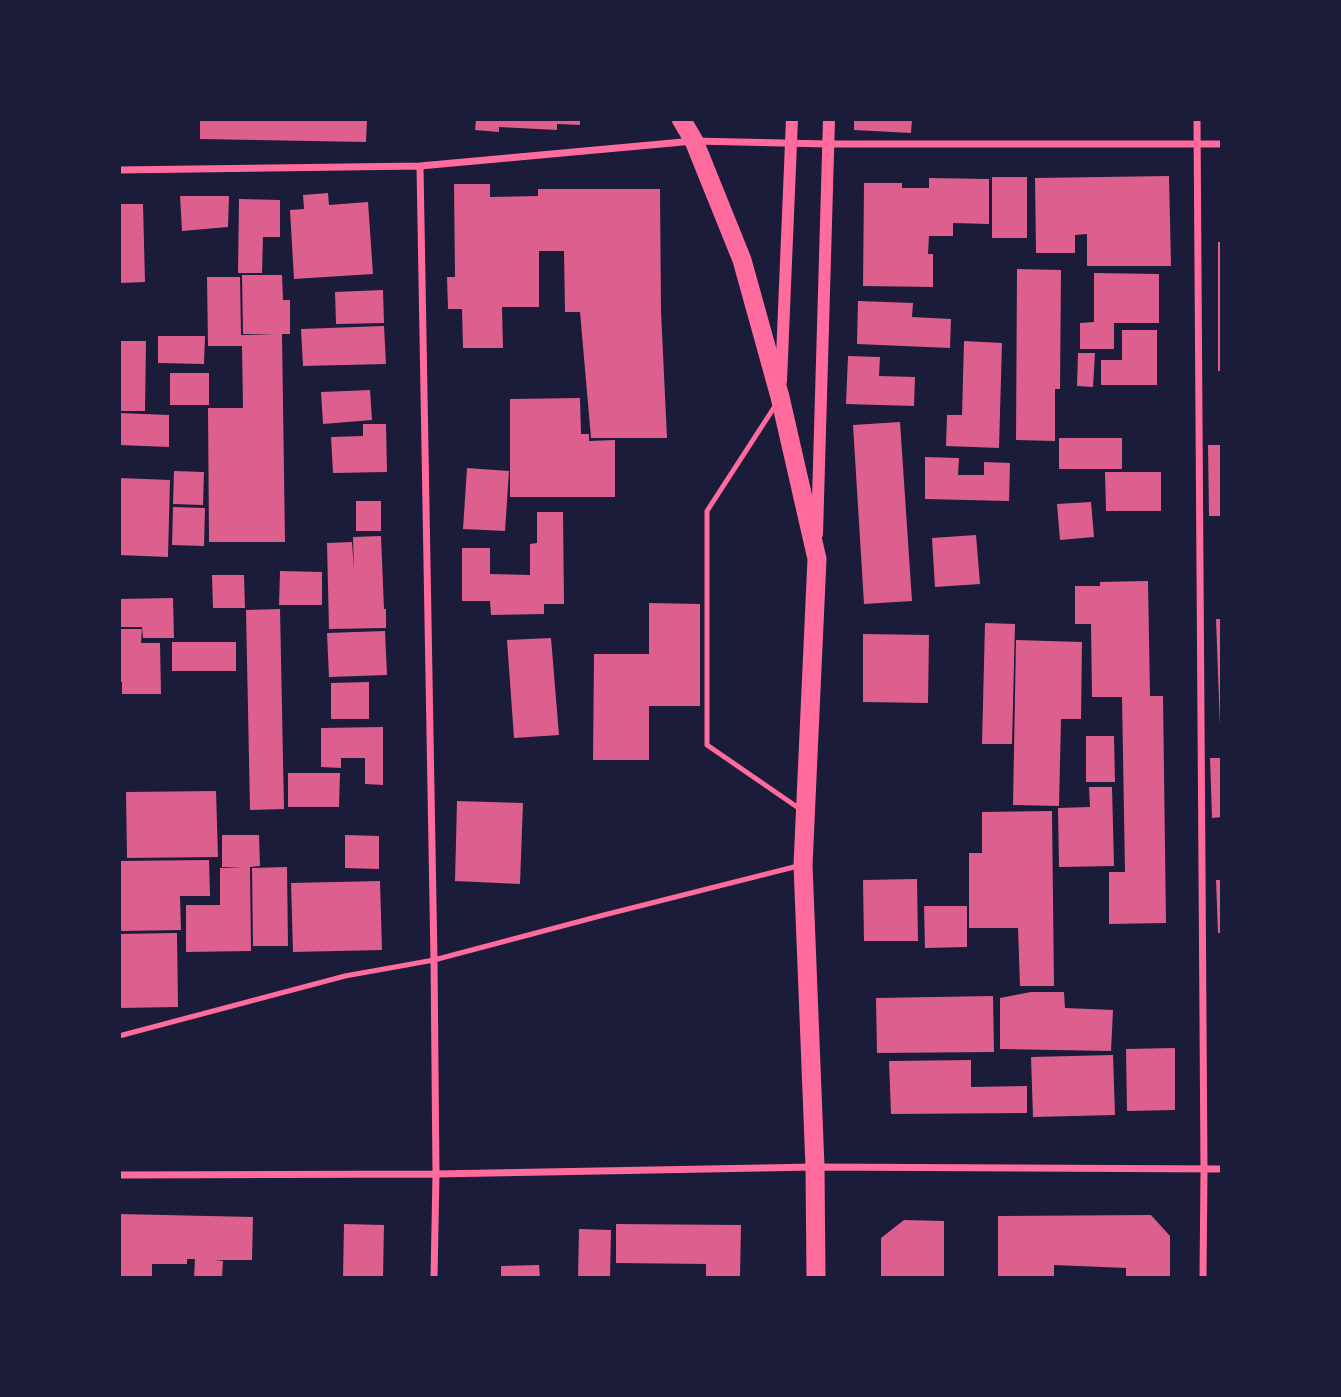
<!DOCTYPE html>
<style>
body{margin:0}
#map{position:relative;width:1341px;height:1397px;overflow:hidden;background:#1b1b3a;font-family:Manrope,sans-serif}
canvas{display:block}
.frame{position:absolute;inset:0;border:121px solid #1b1b3a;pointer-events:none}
</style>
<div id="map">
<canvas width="1341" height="1397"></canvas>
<div class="frame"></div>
</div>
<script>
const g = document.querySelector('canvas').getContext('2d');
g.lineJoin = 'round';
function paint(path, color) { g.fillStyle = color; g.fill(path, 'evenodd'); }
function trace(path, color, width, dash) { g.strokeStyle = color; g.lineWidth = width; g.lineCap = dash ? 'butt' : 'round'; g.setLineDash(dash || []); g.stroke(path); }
const building = new Path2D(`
 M200,119H367L366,142L200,139Z
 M476,119H580V125L557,124V130L499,127V132L475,130Z
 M854,119H912L911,133L854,130Z
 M1169,176L1171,266H1087V234L1075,235V253H1036L1035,178Z
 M992,177H1027V238H992Z
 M929,178L989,179V224L953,223V236H929L928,254H933V287L863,286L864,183H902V188H929Z
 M454,184H490V197L538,196V189H660L661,311L667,438H591L580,312H565L564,251H539V307H502L503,348H463L462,309H448L447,277H455Z
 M328,193L329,205L368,202L373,274L294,279L290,210L304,209L303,195Z
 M180,196H229L228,227L182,231Z
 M239,199L280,200V237H263L262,273H238Z
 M119,204H143L145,282L119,283Z
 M1218,242H1222V371H1218Z
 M1017,269L1061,270L1060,389H1055V441L1016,440Z
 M1094,273L1159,274V323H1114V349H1080V323L1094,322Z
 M242,275H282L283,300H290V334H282L285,542H209L208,408H243L242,346H208L207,277H240L241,335H277L243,334Z
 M383,290L384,323L336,324L335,292Z
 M858,301L913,303L912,317L951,319L950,348L857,344Z
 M384,326L386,364L303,366L301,329Z
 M1122,330H1157V385H1101V360H1122Z
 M158,336H205L204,364L158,363Z
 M119,341H146L145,411H119Z
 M964,341L1002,343L999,448L946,446L947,415H962Z
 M1078,353H1095L1093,387L1077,386Z
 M848,356L880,357L879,376L915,377L914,406L846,404Z
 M170,373H209V405H170Z
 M370,390L372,420L323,424L321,392Z
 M580,398L581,434H589V441L615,440V497H510V399Z
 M119,413L169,415V447L119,445Z
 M900,422L912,601L864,604L853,425Z
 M363,424H386L387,472L333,473L331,437L363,436Z
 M1059,438H1122V469H1059Z
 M1208,445H1222V516H1209Z
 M925,457L959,458L958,475H984V462L1010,463L1009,501L925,499Z
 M467,468L509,471L505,531L463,529Z
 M174,471L204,472L203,505L173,504Z
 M1105,472H1161V511H1106Z
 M119,478L170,480L168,557L119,555Z
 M356,501H381V531H356Z
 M1091,502L1094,537L1060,540L1057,504Z
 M173,507L205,508L204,546L172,545Z
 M537,512H563L564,604H544V614L491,615L490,601H462V548H490V574L530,575V544L537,543Z
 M976,535L980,584L935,587L932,538Z
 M381,536L384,609H386V628L329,629L327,543L352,542L354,570L353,537Z
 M280,571L322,572V605H279Z
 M212,575H244L245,608H213Z
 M1148,581L1150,696H1163L1166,923L1109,924V872H1125L1122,697H1092L1091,624H1075V586H1100V582Z
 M173,598L174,638H143L142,627H119V599Z
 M649,603L700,604V706H649V760H593L594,654H649Z
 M280,609L284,809L250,810L246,610Z
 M1216,619H1222V727H1220Z
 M985,623L1015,624L1012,744H982Z
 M119,629H142L141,643H160L161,694H122V682H119Z
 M385,631L387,675L329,677L327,633Z
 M863,634L929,635L928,703L863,702Z
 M551,638L559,735L514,738L507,640Z
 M1016,640L1082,642L1081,719H1061L1059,806L1013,805Z
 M172,642H236V671H172Z
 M369,682V719H331V683Z
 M383,727V785L365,784V758H341V768L321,767V728Z
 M1086,736H1114L1115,782H1086Z
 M1210,758H1222V817L1212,818Z
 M288,773H340L339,807H288Z
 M1089,787H1112L1114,866L1059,867L1058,808L1090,807Z
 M216,791L218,857L127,858L126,792Z
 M457,801L523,803L520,884L455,881Z
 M1052,811L1054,986H1020L1018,928H969V853H982V812Z
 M222,835H259L260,866L250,867L251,951L186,952V905H220V868H242L222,867Z
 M345,835L379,836V869L345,868Z
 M209,860L210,896H180L181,930L120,931L119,861Z
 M287,867L288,946H253L252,868Z
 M917,879L918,941H864L863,880Z
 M1216,880H1222V933H1218Z
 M380,881L382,950L293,952L291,883Z
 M924,906H967V947L925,948Z
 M177,933L178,1007L119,1008V934Z
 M1031,992H1064L1065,1008L1113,1010L1111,1051L1000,1049V998Z
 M993,996L994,1052L877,1053L876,998Z
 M1175,1048V1110L1127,1111L1126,1049Z
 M1113,1055L1115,1115L1033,1117L1031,1057Z
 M971,1060V1087L1027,1086V1113L891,1114L889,1061Z
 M119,1214L253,1217L252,1260H215L223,1261L222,1278H194L195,1259H187V1264H152V1278H119Z
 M1151,1215L1170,1236V1278H1126V1268L1054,1265V1278H998V1216Z
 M904,1220L944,1221V1278H881V1238Z
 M344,1224L384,1225L383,1278H343Z
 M616,1224L741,1225L740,1278H706V1264L616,1263Z
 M579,1229L611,1230L610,1278H578Z
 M539,1265L540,1278H501V1266Z`);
const service = new Path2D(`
 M777,403L707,511V745L800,809
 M119,1036L345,976L434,960L600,916L798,866`);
const minor = new Path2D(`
 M1197,119L1204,1170L1203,1278
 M420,166L434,960L436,1174L434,1278
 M119,170L420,166L694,141L828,144H1222
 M119,1175L436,1174L815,1167L1222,1169`);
const tertiary = new Path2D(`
 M781,381L792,119
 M817,534L829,119`);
const trunk = new Path2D(`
 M681,119L694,141L742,260L780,397L817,559L803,865L815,1167L816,1278`);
paint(building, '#dd5f8e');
trace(service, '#ff6b9d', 5);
trace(minor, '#ff6b9d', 7);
trace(tertiary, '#ff6b9d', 12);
trace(trunk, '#ff6b9d', 19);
</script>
